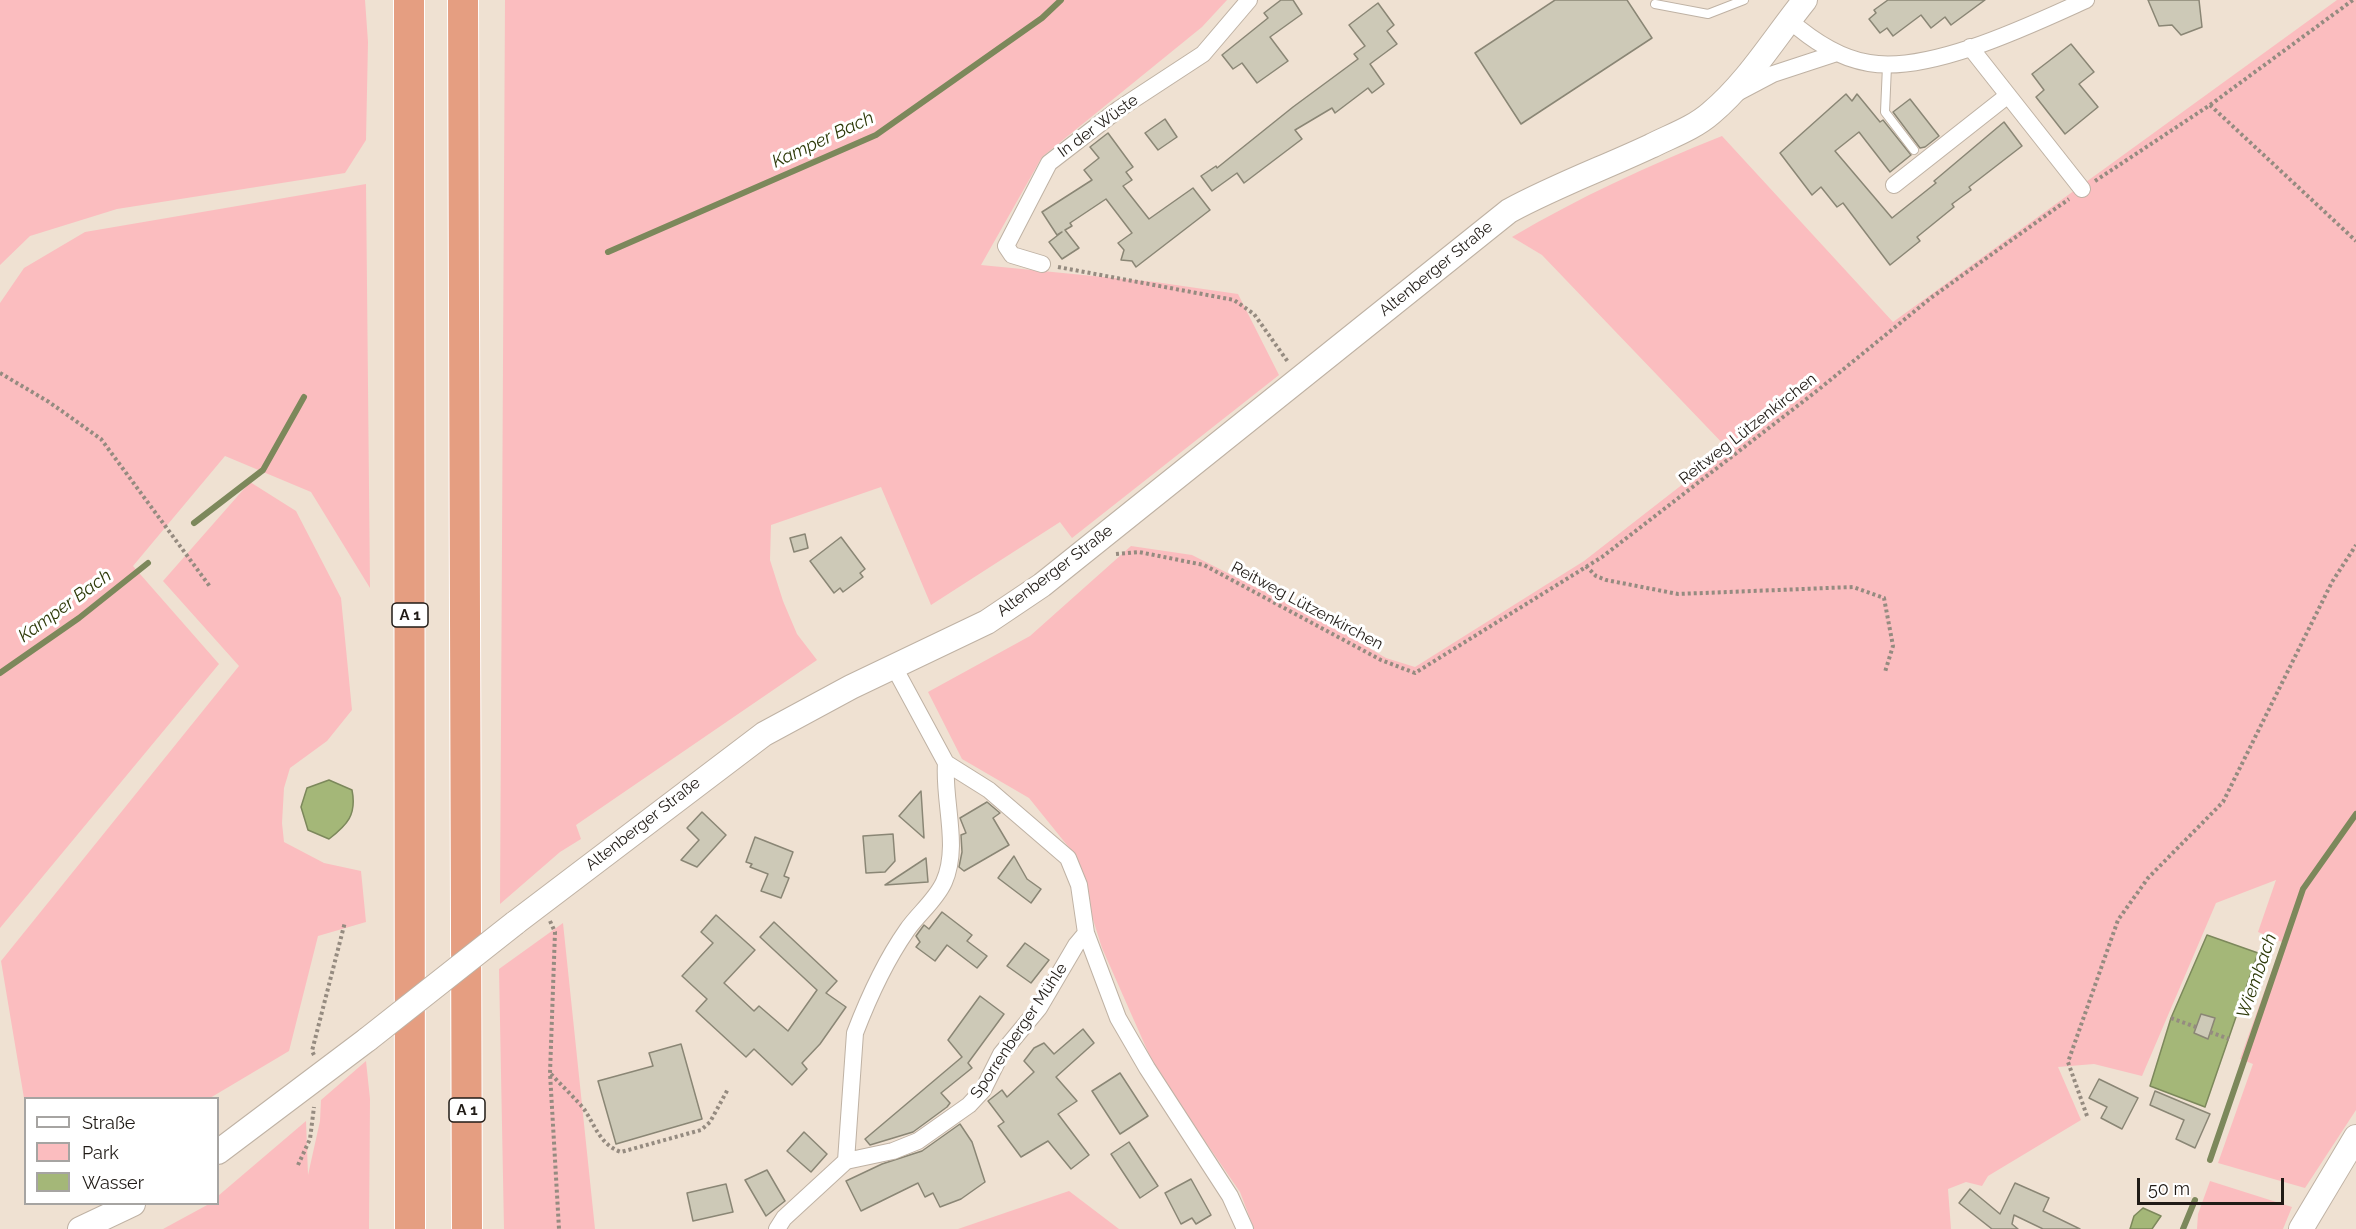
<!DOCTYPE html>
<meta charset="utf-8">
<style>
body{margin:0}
#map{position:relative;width:2356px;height:1229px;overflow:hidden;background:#efe1d2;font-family:Raleway,sans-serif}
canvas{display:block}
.legend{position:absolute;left:24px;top:1097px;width:195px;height:108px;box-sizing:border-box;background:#fff;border:2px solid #a6a4a2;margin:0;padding:8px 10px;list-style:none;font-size:18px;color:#201b16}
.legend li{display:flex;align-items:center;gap:12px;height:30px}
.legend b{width:30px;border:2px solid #a6a4a2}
.scale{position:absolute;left:2137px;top:1178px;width:147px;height:27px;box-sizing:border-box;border:3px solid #201b16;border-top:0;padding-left:8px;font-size:18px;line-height:21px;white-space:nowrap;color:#201b16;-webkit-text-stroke:4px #fff;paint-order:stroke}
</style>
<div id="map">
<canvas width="2356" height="1229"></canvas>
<ul class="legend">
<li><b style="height:8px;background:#fff"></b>Straße</li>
<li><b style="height:16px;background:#fbbdbf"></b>Park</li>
<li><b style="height:16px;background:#a4b778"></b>Wasser</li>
</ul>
<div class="scale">50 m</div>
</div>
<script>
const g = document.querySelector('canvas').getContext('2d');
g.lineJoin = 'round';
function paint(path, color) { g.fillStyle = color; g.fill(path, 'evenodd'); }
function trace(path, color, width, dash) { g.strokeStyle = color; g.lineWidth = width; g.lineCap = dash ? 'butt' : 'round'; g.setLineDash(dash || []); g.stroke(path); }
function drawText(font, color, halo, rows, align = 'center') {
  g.font = font + ' Raleway,sans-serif'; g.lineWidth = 6; g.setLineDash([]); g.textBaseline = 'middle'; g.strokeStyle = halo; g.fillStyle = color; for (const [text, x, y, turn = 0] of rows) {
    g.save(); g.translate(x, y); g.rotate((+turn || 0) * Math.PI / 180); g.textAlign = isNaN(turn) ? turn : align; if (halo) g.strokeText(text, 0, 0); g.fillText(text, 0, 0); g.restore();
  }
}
const green = new Path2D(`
 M0,0H365L368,42L366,140L345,173L117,209L30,236L0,265Z
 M505,0H1227L1202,27L1042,157L981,265L1155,282L1238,294L1279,375L1072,538L1060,522L931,605L881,487L771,525L770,560L783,601L797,634L817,660L576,825L581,839L560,852L500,904Z
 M2337,0H2356V1110L2305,1188L2218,1163L2253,1064L2240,1059L2282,942L2258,932L2276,880L2216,903L2142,1076L2094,1064L2058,1067L2081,1120L1988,1176L1982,1186L1966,1182L1948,1189L1951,1229H1254L1240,1192L1156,1070L1102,948L1071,850L1029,798L962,759L928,692L1030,636L1131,546L1192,555L1328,624L1386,658L1415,667L1584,561L1728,449L1542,255L1512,237C1580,197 1649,165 1722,136L1893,322Z
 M366,184L370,588L311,492L225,456L133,566L219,664L0,928V303L24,268L85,232Z
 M250,482L296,511L341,598L352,710L327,741L290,768L284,788L282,823L284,842L324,863L361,871L366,922L318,936L289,1051L210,1098H26L25,1104L1,961L239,666L163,581Z
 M563,923L595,1229H504L499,969Z
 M366,1061L370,1099L369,1229H163L209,1204H218V1196L306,1121L308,1175L320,1121L321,1100Z
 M2210,1181L2292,1207L2283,1229H2197L2198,1214Z
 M1069,1191L1119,1229H958Z`);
const water = new Path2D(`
 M329,780L352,790C357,815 347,825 329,839L308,830L301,807L307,788Z
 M2207,935L2258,953L2205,1107L2150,1086L2171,1018Z
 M2143,1208L2161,1216L2152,1229H2130L2134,1216Z`);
const stream = new Path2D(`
 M608,252L876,135L1042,18L1061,0
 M194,523L263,470L304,397
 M0,673L79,618L148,563
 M2210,1160L2303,889L2356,814
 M2183,1229L2195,1200`);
const building = new Path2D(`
 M1281,0H1293L1302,14L1270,37L1288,61L1257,83L1242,63L1233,69L1222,55L1268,18L1264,13Z
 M1555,0H1627L1652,38L1521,124L1475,53Z
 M1888,0H1985L1951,25L1945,17L1931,28L1921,15L1893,36L1887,28L1880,33L1869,19L1876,13L1874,10Z
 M2148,0H2199L2202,27L2181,35L2172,25L2159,26Z
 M1378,3L1394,25L1387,31L1397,44L1370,64L1384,84L1372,93L1368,88L1335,113L1332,108L1295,130L1302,139L1244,183L1237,173L1212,191L1201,176L1216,166L1217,168L1293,107L1358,59L1354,54L1365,46L1349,25Z
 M2071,44L2094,72L2079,84L2098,107L2065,134L2036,97L2044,90L2032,74Z
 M1846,94L1852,101L1857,94L1880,122L1883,120L1911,155L1890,172L1859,132L1835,151L1892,218L1936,183L1934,181L2004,122L2022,146L1969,187L1971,190L1952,204L1954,207L1917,237L1920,241L1890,265L1843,203L1837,207L1821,187L1812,195L1780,153Z
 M1910,99L1939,136L1925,147L1920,148L1893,112Z
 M1165,119L1177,137L1158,150L1145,133Z
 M1108,133L1133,167L1126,172L1132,180L1123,186L1149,219L1193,188L1210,210L1136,267L1132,261L1121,260L1124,250L1118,243L1132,233L1106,199L1070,223L1072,226L1065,230L1079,248L1062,259L1049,242L1062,232L1057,235L1042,212L1092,180L1084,170L1099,158L1090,147Z
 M805,534L808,548L794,552L790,538Z
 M841,537L865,569L860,573L863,577L843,592L840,588L834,593L810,561Z
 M921,791L924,838L899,816Z
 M987,802L1000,813L993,818L1009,845L964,871L959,867L962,852L961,835L966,833L960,818Z
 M702,812L726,835L697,867L681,860L699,840L687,828Z
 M893,834L895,861L885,872L866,873L863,836Z
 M755,837L793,852L784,876L789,878L781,898L761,891L768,874L750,867L752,864L746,862Z
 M1014,856L1027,879L1041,889L1031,903L998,878Z
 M926,858L928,882L885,885Z
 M942,912L972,935L967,941L987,956L977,968L947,945L935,961L916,947L920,942L916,936L924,925L929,929Z
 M716,915L755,950L724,983L754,1011L759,1006L788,1031L817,990L760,937L774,922L837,981L826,993L846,1007L820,1044L802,1063L807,1069L792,1085L754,1049L746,1057L696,1011L707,999L682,976L713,943L701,932Z
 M1025,943L1049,960L1031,983L1007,966Z
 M980,996L1004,1014L968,1063L972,1068L941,1093L950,1103L947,1107L913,1132L870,1145L865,1139L962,1057L948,1040Z
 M2201,1014L2215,1018L2208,1039L2194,1033Z
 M1083,1029L1094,1043L1056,1077L1077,1101L1058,1114L1089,1155L1071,1169L1048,1141L1021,1157L998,1126L1004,1122L988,1101L1002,1090L1007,1097L1034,1072L1024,1061L1034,1048L1044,1043L1054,1054Z
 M681,1044L702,1119L616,1144L598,1081L653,1066L649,1053Z
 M1120,1073L1148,1116L1120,1134L1092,1091Z
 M2099,1079L2138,1098L2122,1129L2101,1118L2107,1107L2089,1098Z
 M2155,1091L2210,1114L2195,1148L2176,1139L2184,1120L2150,1105Z
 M960,1124L972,1142L985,1182L961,1199L940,1207L933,1193L925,1197L918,1183L861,1211L846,1181L882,1164L922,1151Z
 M804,1132L827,1154L811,1172L787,1151Z
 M1129,1142L1158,1186L1140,1198L1111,1154Z
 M767,1170L785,1201L766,1216L745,1180Z
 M1191,1179L1211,1215L1196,1224L1192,1218L1181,1224L1165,1193Z
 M2015,1183L2049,1198L2043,1211L2080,1229H2043L2014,1215L2012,1224L2018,1229H1992L1959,1203L1970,1189L2000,1214Z
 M726,1184L733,1212L693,1221L687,1193Z`);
const path = new Path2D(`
 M2210,105L2356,241
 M2095,181L2210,105L2353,0
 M1058,267L1234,300L1254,314L1288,362
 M0,373L49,402L101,439L211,588
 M1116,554L1139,552L1204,565L1381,660L1415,673L1602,557L1818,390L1932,297L2069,199
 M1586,566L1596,576L1606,580L1678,594L1853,587L1884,598L1893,646L1885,672
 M550,921L555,932L550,1073L559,1229
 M2171,1018L2196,1027
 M2210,1032L2229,1039
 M314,1055L312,1051L345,922
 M551,1074C562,1086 574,1097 584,1109C595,1125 600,1145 621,1152L701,1130L710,1122L728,1089
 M2087,1116L2068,1062L2118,920L2148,878L2223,802L2332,582L2356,545
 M298,1165L310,1139L314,1107`);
const service = new Path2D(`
 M1655,4L1708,14L1744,0
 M1887,66L1885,112L1914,150`);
const minor = new Path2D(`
 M1789,20C1812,40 1838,58 1869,63C1929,74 2031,25 2086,0
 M1970,47L2082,189
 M1737,93L1773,74L1837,53
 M1894,185L2007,96
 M1042,264L1012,255L1006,246L1049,163L1119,109L1203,54L1249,0
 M894,667L946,763L989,790L1068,858L1079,885L1086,933L1118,1018L1147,1068L1230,1196L1245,1229
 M846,1161L855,1033C868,999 886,960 907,930C918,914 936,900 944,882C960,846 943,801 946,763
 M777,1229L784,1218L846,1161L893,1151L918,1141L969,1105L983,1090L1001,1054L1039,1008L1076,945L1086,933`);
const secondary = new Path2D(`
 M515,923L764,734L851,687L987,622L1042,585L1509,211C1555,186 1604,168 1651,146C1671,136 1694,128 1711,113C1748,82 1775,37 1805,0
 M218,1152L368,1039
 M80,1229L133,1204
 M2301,1229L2356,1137`);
const motorway = new Path2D(`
 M409,0L410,1229
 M463,0L467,1229`);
const secondaryBridge = new Path2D(`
 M368,1039L515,923`);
const shields = [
 [410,615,36],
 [467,1110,36]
];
const shieldNames = [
 ["A 1",410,615],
 ["A 1",467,1110]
];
const streetNames = [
 ["In der Wüste",1098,126,-36],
 ["Altenberger Straße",1436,269,-39],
 ["Reitweg Lützenkirchen",1748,429,-38],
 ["Altenberger Straße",1055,571,-37],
 ["Reitweg Lützenkirchen",1307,606,28],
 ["Altenberger Straße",643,824,-38],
 ["Sporrenberger Mühle",1019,1031,-56]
];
const waterNames = [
 ["Kamper Bach",823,140,-25],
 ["Kamper Bach",65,606,-36],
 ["Wiembach",2257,976,-71]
];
paint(green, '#fbbdbf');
paint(water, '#a4b778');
trace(water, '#7c885b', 1.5);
trace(stream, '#7c885b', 6);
paint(building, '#cdc9b7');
trace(building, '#8a8675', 1.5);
trace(service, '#bfb2a4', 10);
trace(minor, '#bfb2a4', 18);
trace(secondary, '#bfb2a4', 26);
trace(motorway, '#fff', 32);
trace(path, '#958b80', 4, [3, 3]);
trace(service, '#fff', 8);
trace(minor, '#fff', 16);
trace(secondary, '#fff', 24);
trace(motorway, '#e59e81', 30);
trace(secondaryBridge, '#bfb2a4', 26, []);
trace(secondaryBridge, '#fff', 24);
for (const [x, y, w] of shields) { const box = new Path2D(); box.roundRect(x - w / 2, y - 12, w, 24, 4.5); g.fillStyle = '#fff'; g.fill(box); trace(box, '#201b16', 1.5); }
drawText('bold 15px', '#201b16', null, shieldNames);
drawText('16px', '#201b16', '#fff', streetNames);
drawText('italic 18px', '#2e3a09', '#fff', waterNames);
</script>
